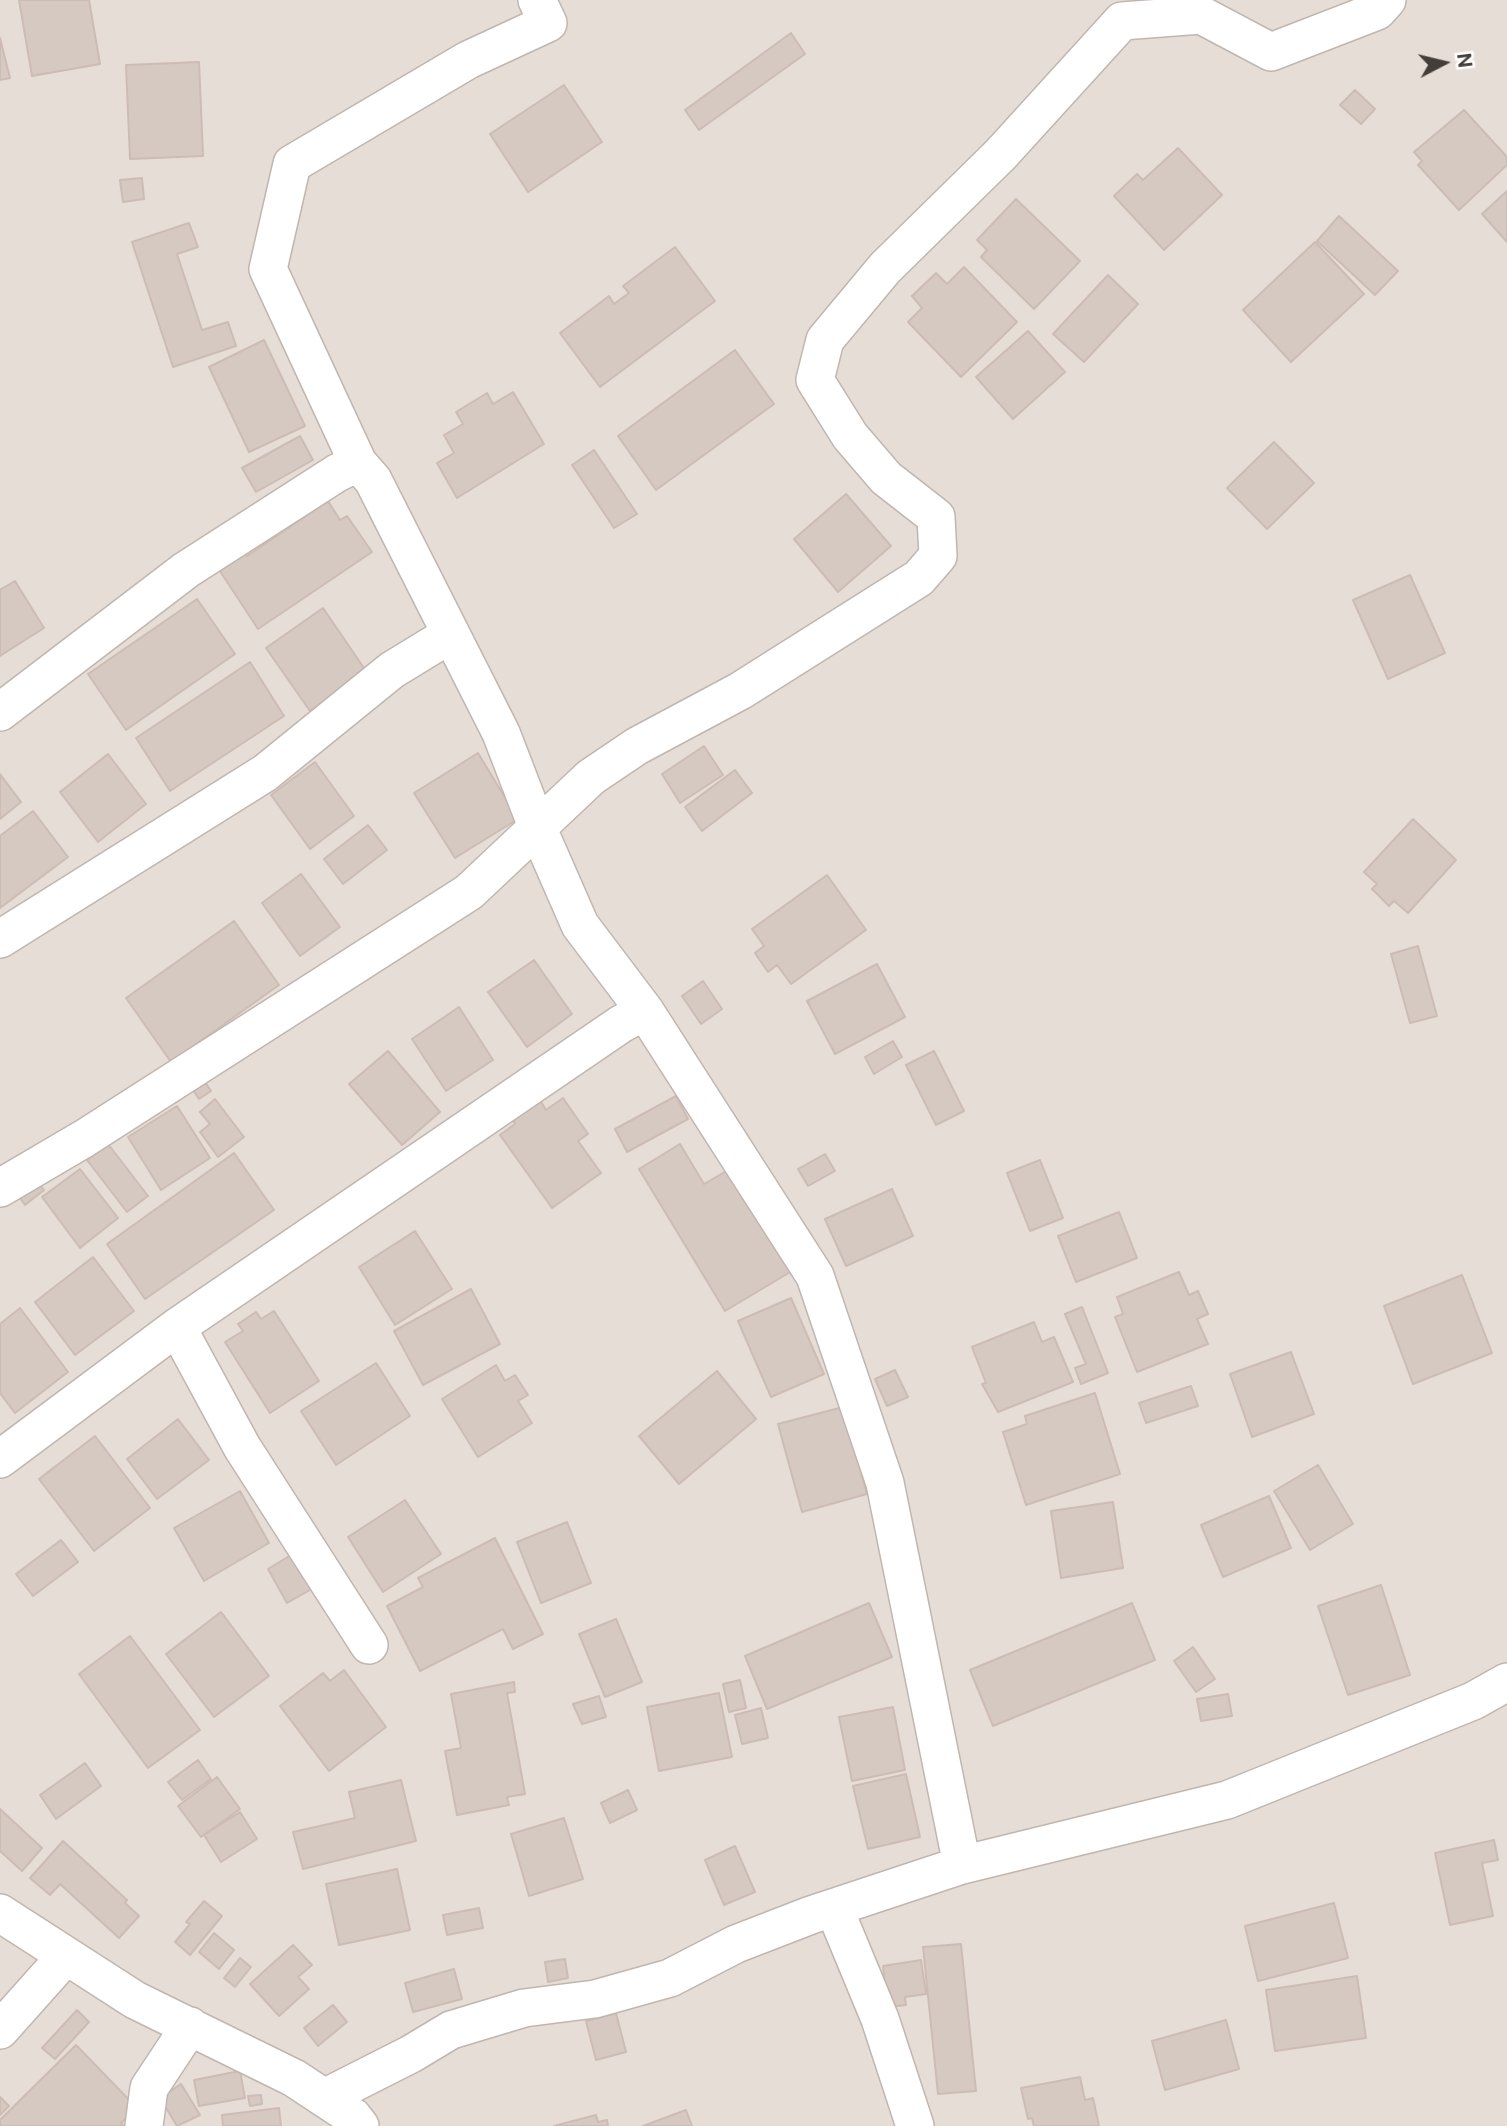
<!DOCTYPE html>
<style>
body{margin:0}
#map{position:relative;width:1507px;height:2126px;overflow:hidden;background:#f2ede8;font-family:"Public Sans",sans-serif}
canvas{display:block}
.north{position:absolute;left:1409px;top:28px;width:70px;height:70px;-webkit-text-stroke:5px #fff;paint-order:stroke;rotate:83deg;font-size:19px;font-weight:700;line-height:28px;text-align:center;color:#453d38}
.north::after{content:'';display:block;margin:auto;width:24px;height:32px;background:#453d38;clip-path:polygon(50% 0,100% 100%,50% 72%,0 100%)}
</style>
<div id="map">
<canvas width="1507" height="2126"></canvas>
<div class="north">N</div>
</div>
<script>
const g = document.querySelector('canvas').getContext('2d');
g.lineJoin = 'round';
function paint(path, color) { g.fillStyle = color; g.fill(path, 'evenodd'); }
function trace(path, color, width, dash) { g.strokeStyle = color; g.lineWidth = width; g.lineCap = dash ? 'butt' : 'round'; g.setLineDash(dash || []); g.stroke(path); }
const residential = new Path2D(`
 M0,0H1507V2126H0Z`);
const building = new Path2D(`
 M19,0H89L100,64L32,76Z
 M791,33L805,54L699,130L685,110Z
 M0,38L10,78L0,80Z
 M199,62L203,156L130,159L126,65Z
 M564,85L602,142L528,192L490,134Z
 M1355,90L1375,109L1361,124L1340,105Z
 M1464,110L1507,157V165L1459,210L1418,165L1422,161L1414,152Z
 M1178,148L1222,195L1164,250L1114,196L1137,174L1143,180Z
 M142,178L144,199L123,202L120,180Z
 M1507,191V242L1482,214Z
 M1016,199L1080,261L1034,309L981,257L987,250L977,240Z
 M1339,216L1398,271L1375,295L1317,241Z
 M189,223L198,247L177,254L202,330L228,322L236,346L173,367L132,242Z
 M1315,242L1364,294L1291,362L1243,310Z
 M675,247L715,301L600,387L560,333L609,296L614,304L629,293L623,286Z
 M964,267L1017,322L961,377L908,322L922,308L912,296L936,273L947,284Z
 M1108,275L1138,304L1084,362L1053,334Z
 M1028,331L1065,372L1013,419L976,377Z
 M264,340L305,426L249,452L209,367Z
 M735,350L774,404L656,490L618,436Z
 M513,392L544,444L457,498L437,463L454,453L444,435L463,424L456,412L487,393L493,404Z
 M300,436L313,460L256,492L242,468Z
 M1274,442L1314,483L1267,529L1227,488Z
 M594,450L637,514L614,528L572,465Z
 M846,494L891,546L838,592L794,539Z
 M328,501L340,520L347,516L372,552L258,629L214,562L239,545L247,556Z
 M1410,575L1445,653L1388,679L1353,600Z
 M15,581L44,628L0,656V590Z
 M197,599L235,654L126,730L88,674Z
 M323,608L366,671L310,711L266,648Z
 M250,662L284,716L170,791L136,738Z
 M704,746L723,775L680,803L662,774Z
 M478,753L518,819L455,858L414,793Z
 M108,754L146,804L98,842L60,792Z
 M315,762L354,816L310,849L271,795Z
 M735,770L752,793L702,831L685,807Z
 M0,774L21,802L0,819Z
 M33,811L68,857L0,908V836Z
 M1413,819L1456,860L1408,913L1394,901L1389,906L1372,889L1377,884L1364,872Z
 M368,825L387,850L343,884L324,859Z
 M301,874L340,927L300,956L262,903Z
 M827,875L866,930L791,984L777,965L768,972L755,953L764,946L752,929Z
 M234,921L279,985L171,1062L126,998Z
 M1418,946L1437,1016L1410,1023L1391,954Z
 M534,960L572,1014L527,1047L488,992Z
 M877,964L905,1017L835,1054L807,1001Z
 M703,981L722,1009L701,1024L682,996Z
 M459,1007L493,1060L446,1091L412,1039Z
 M893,1041L902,1057L874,1074L865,1057Z
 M388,1051L440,1112L402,1145L349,1084Z
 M934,1051L964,1111L936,1125L906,1065Z
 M201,1076L211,1091L199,1099L189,1084Z
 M676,1096L688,1119L627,1152L615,1129Z
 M563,1098L588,1134L578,1141L601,1173L552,1208L500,1135L515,1124L512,1119L540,1100L546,1110Z
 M215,1099L244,1137L218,1157L200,1132L210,1124L200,1112Z
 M177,1106L210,1158L161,1190L128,1137Z
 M108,1144L148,1196L127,1212L87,1160Z
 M680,1144L704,1184L730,1169L792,1271L725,1311L639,1169Z
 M234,1153L274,1210L145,1299L107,1244Z
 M825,1154L835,1171L808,1186L798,1169Z
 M1040,1160L1063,1218L1030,1231L1007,1173Z
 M80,1169L118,1218L80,1248L42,1197Z
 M36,1180L44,1190L25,1205L18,1195Z
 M892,1189L913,1236L846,1266L825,1219Z
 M1119,1212L1137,1258L1076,1282L1058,1236Z
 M415,1231L452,1289L395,1325L359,1267Z
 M93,1257L134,1311L75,1355L35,1302Z
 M1179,1272L1189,1295L1198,1291L1208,1314L1197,1319L1208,1344L1137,1372L1115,1317L1123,1314L1117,1297Z
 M1462,1275L1492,1353L1413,1384L1384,1306Z
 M471,1289L500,1344L423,1385L394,1331Z
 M791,1298L824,1374L771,1397L738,1321Z
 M1082,1307L1108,1373L1081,1384L1075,1368L1086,1364L1065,1314Z
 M20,1308L68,1372L15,1413L0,1393V1324Z
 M274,1311L319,1381L270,1413L225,1342L243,1331L238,1324L256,1312L261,1319Z
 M1034,1322L1042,1342L1054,1337L1073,1382L998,1412L982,1384L986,1383L972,1347Z
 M1291,1352L1314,1414L1252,1437L1230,1374Z
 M376,1363L410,1416L336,1465L301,1411Z
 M496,1365L505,1381L515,1375L528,1395L518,1401L532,1423L478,1457L442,1399Z
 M895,1370L908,1397L887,1406L875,1379Z
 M717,1371L756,1419L679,1484L639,1436Z
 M1191,1386L1198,1406L1146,1423L1139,1403Z
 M1095,1393L1120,1474L1026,1505L1003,1432L1027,1424L1025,1416Z
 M843,1407L867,1494L802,1512L778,1424Z
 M178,1419L209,1460L157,1499L127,1459Z
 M95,1436L150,1508L94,1551L39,1479Z
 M1318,1465L1353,1524L1310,1550L1274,1491Z
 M240,1491L269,1543L204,1581L174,1528Z
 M1269,1496L1291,1548L1223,1577L1201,1525Z
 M405,1500L441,1554L383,1592L348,1537Z
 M1113,1502L1123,1568L1061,1578L1051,1511Z
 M567,1522L591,1583L541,1603L517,1542Z
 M495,1538L543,1634L513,1649L503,1629L420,1671L387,1606L423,1587L418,1578Z
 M61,1540L78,1562L33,1596L16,1574Z
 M304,1547L324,1582L287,1603L268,1569Z
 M1381,1585L1410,1675L1348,1695L1318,1606Z
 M869,1603L892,1657L767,1709L745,1656Z
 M1132,1603L1155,1660L993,1726L970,1670Z
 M221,1612L269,1676L214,1717L166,1654Z
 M616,1619L642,1682L605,1697L579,1634Z
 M130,1636L200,1730L148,1768L79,1674Z
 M1193,1647L1215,1679L1196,1692L1174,1661Z
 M344,1670L386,1727L329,1771L280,1706L323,1673L330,1681Z
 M740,1680L746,1708L729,1712L723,1684Z
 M514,1682L515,1692L507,1693L525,1794L507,1797L509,1805L457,1815L445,1751L461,1748L451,1694Z
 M719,1693L732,1757L659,1771L647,1707Z
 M1228,1694L1232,1716L1201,1721L1197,1699Z
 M599,1696L606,1717L582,1724L573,1704Z
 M893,1707L905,1770L852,1781L839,1717Z
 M761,1708L768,1738L742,1744L735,1715Z
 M198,1760L211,1779L182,1800L168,1782Z
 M85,1763L101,1786L56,1819L40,1795Z
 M906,1774L920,1837L868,1849L853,1786Z
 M217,1777L240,1809L201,1837L178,1806Z
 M401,1780L416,1841L303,1869L293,1832L355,1818L349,1792Z
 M628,1790L637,1810L610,1823L601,1803Z
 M0,1809L42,1848L22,1871L0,1851Z
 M240,1812L257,1839L221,1862L204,1835Z
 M564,1818L583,1879L529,1896L511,1834Z
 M1494,1840L1498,1860L1482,1863L1493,1916L1450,1925L1435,1853Z
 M63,1841L127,1900L125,1903L139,1916L119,1938L60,1884L50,1895L30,1878Z
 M735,1846L755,1892L724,1905L705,1860Z
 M397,1869L410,1930L339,1945L326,1884Z
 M204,1901L222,1916L190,1955L175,1942L190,1924L186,1922Z
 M1334,1903L1348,1958L1258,1981L1245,1926Z
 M479,1908L483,1928L447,1935L443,1915Z
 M214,1933L234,1950L219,1969L199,1952Z
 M961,1944L976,2091L938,2094L923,1947Z
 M293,1945L312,1965L298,1977L309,1989L279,2016L250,1984Z
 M240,1958L251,1967L235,1987L224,1978Z
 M565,1959L568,1978L548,1982L545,1962Z
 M921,1960L926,1994L905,1997L906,2005L888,2007L883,1966Z
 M454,1969L462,1999L413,2012L405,1983Z
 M1357,1976L1366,2038L1275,2051L1266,1990Z
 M333,2005L347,2022L318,2046L304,2028Z
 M77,2010L89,2022L55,2059L42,2048Z
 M616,2013L626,2052L596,2060L586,2021Z
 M1226,2020L1239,2069L1165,2090L1152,2041Z
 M76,2045L137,2108L121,2123L124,2126H0V2120Z
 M240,2071L245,2098L199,2106L194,2080Z
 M1080,2077L1085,2100L1093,2098L1099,2126H1034L1032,2118L1028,2119L1021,2088Z
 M181,2084L200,2115L177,2126L160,2098Z
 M261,2095L262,2104L250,2106L248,2096Z
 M0,2097L9,2106L0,2115Z
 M279,2108L281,2126H223L222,2115Z
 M686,2110L692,2126H643Z
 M596,2115L598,2122L607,2120L608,2126H554Z`);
const minor = new Path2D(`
 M358,463L268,269L292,164L468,60L548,23L537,0
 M0,712L186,570L337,473L358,463L373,480L501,733L538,829L580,925L645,1011L815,1276L885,1483L962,1865
 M0,939L265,773L392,670L451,634
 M0,1188L85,1138L469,892L591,777L637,746L740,691L919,578L938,556L936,517L886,478L850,436L815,380L825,340L885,268L1001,154L1122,21L1201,15L1271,52L1377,11L1387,0
 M177,1327L242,1447L369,1645
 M0,1459L177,1327L621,1024L645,1011
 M834,1908L880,2019L915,2126
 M0,1913L135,2000L294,2078L353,2117L360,2126
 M0,2030L66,1956
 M324,2098L411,2054L451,2030L524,2008L595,1999L670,1978L736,1944L811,1915L962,1865L1227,1800L1473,1701L1507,1682
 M144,2126L149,2088L190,2026`);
paint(residential, '#e6ddd7');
paint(building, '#d6c9c2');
trace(building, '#cdbcb3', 2);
trace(minor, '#c0b6af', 40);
trace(minor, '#fff', 37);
</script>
